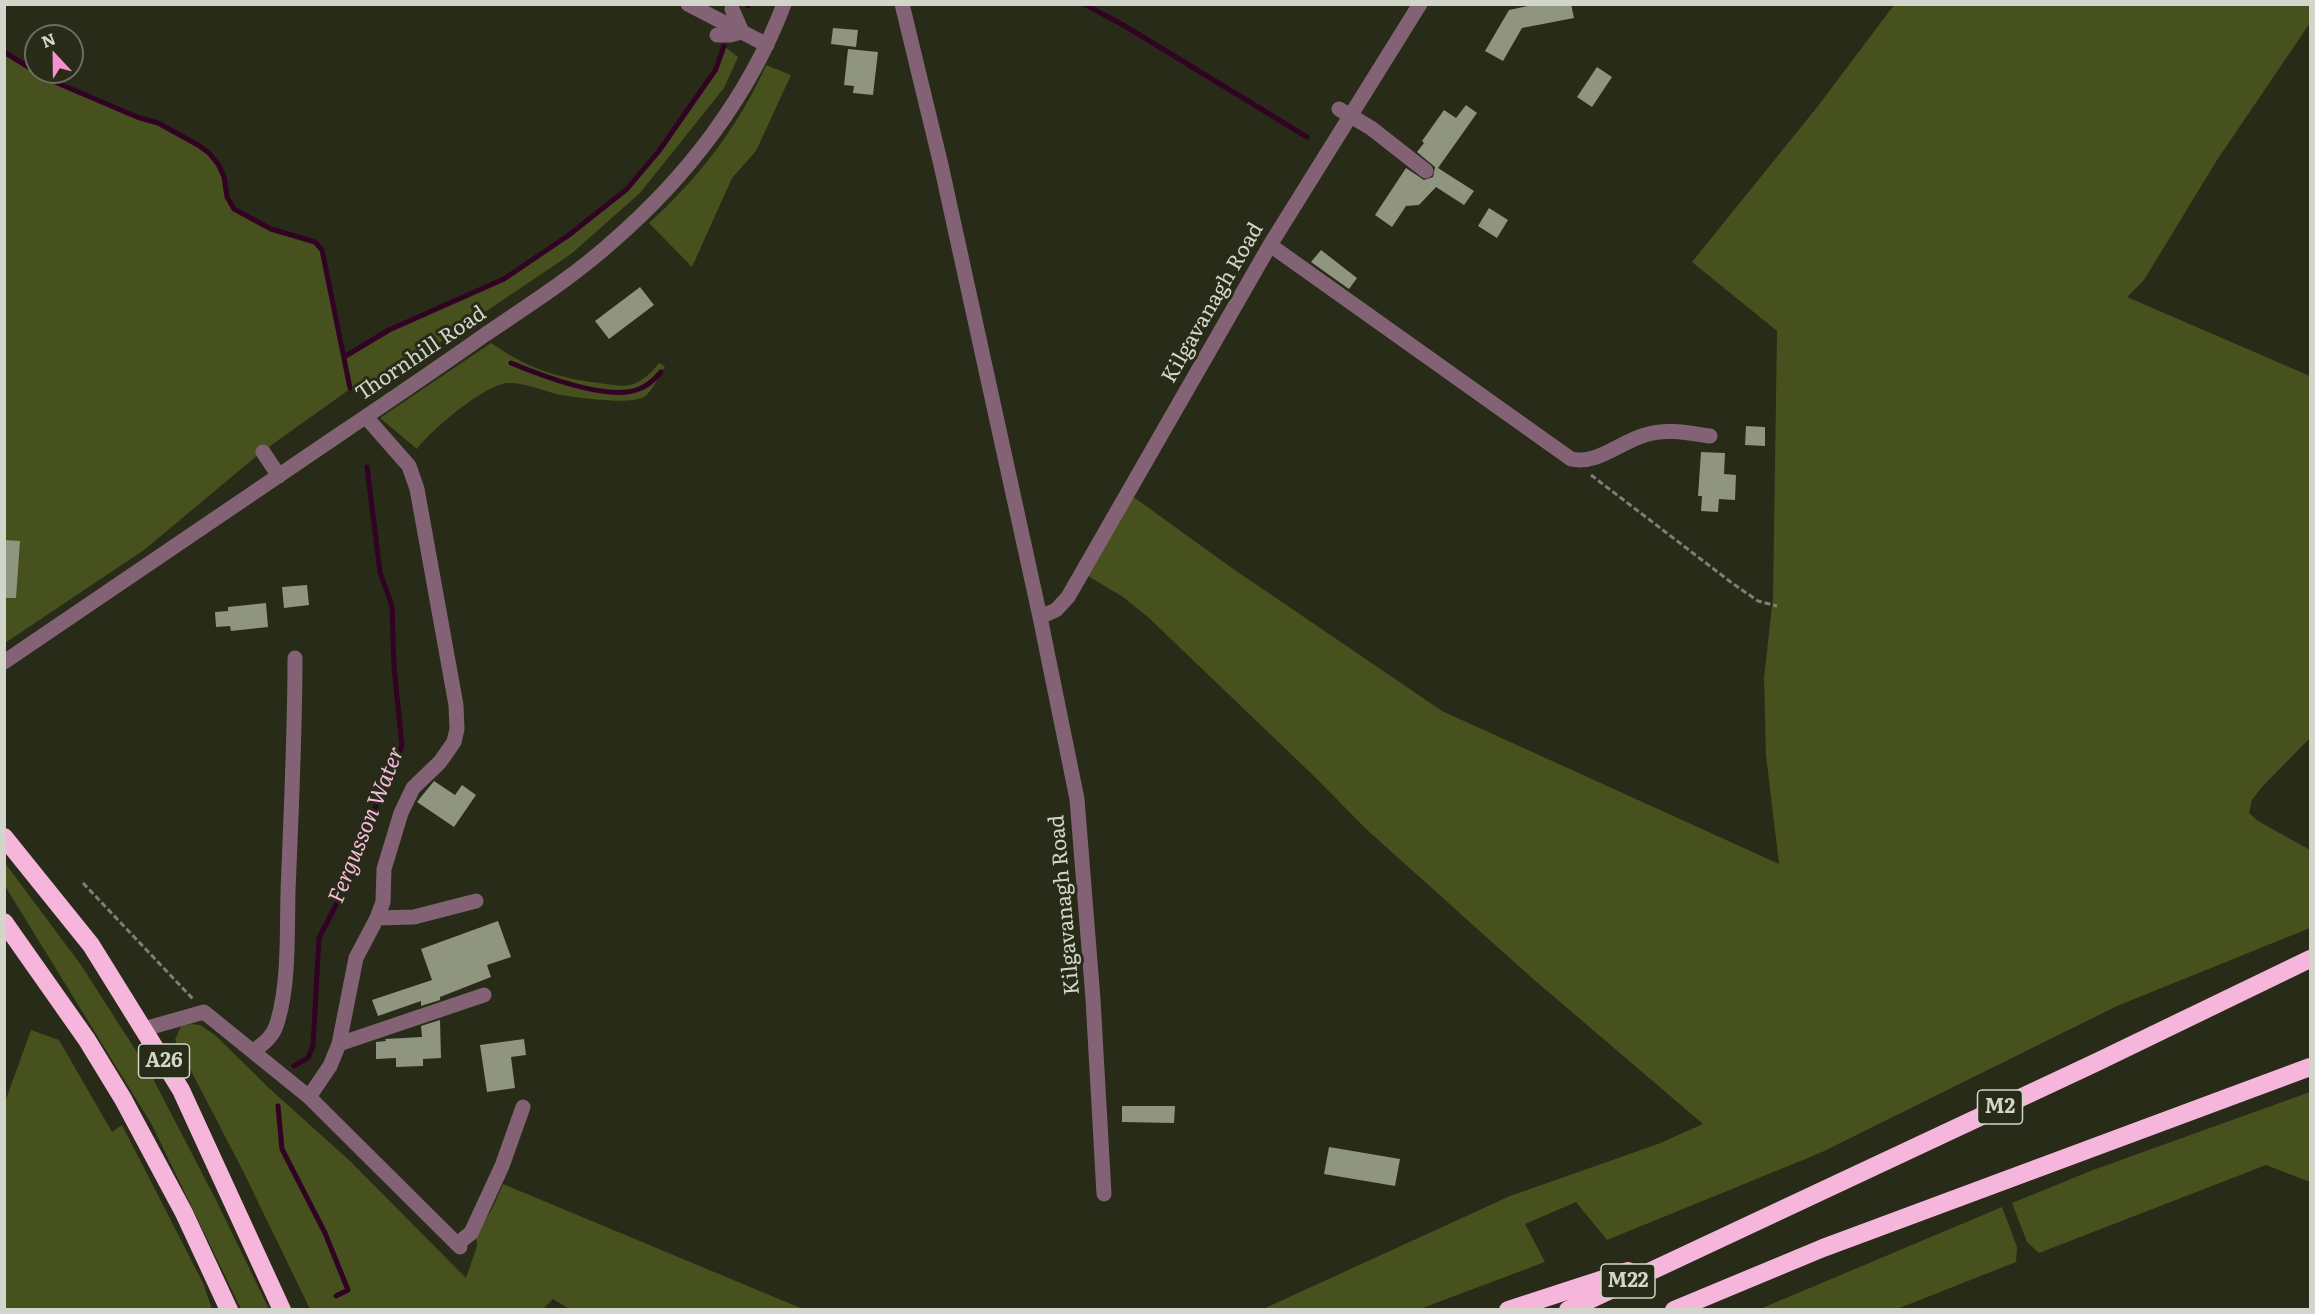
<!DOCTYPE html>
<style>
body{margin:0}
#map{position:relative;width:2315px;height:1314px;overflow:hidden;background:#272b18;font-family:Literata,serif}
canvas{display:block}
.frame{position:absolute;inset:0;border:6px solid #d2d5c9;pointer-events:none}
.north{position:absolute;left:24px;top:24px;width:60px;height:60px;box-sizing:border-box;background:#272b18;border:2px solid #6b6f5f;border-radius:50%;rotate:338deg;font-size:16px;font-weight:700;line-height:24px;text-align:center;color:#d2d5c9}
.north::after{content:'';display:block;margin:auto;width:21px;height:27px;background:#f690cf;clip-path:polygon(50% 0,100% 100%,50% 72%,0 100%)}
</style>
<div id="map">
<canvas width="2315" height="1314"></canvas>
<div class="frame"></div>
<div class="north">N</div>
</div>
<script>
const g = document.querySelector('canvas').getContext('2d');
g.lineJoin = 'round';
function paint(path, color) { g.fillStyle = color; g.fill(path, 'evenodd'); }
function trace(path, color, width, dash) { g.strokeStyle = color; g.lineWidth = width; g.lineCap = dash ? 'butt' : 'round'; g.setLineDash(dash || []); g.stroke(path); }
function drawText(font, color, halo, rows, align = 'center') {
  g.font = font + ' Literata,serif'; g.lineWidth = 6; g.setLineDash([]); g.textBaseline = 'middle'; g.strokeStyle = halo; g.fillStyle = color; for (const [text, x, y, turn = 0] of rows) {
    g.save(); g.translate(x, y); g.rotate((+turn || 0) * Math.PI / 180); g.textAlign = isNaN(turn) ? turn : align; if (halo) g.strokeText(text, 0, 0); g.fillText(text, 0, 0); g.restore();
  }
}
const green = new Path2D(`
 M1894,5H2310V23L2217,160L2144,280L2127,297L2310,376V738L2261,788L2252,800L2249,813L2258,821L2310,850V928L2117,1006L1820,1153L1607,1240L1576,1202L1525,1224L1545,1262L1420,1309H1263L1510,1196L1658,1144L1703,1124L1532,978L1365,828L1318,780L1149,618L1123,597L1088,576L1132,496L1232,568L1442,711L1779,864L1766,755L1764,678L1773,597L1777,331L1692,262L1818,106Z
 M724,46L738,57L724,88L640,193L571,254L368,391L350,389L259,454L144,550L5,643L4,52L48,79L137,117L158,123L198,145L218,164L224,177L227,197L233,208L271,229L315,242L322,250L345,357L389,330L504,279L569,235L627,189L659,151L716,69Z
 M766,65L791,75L756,151L732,178L692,267L649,223C697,180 740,125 766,65Z
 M491,343C528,368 553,377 598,383C608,384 620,387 630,385C641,383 652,372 659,363L665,366C659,375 653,391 644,397C631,405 579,398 562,395C545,392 525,382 508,383C485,384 430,431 417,449L380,418Z
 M5,863L81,965L149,1071L216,1200L269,1309H241L152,1125L5,886Z
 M192,1024L200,1025L215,1035L270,1089L351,1162L466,1278L477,1246L476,1236L493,1207L503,1184L803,1309L571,1310L553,1299L542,1310L310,1309L242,1169L175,1040L181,1026Z
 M31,1030L59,1040L112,1132L122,1125L203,1283L212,1309H5V1102Z
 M2310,1092V1182L2266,1165L2039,1253L2027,1242L2012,1203L2093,1170Z
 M2002,1207L2017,1247L2016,1262L1897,1309H1760Z`);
const stream = new Path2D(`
 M1084,4L1125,26L1307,137
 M748,6L749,4
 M4,52L48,79L137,117L158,123L198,145L209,153L218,164L224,177L227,197L234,209L271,229L315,242L322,250L350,388
 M344,357L389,330L504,279L569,235L627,189L659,151L716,69L724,46
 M511,363C540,375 608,402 639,389C648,386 655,379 661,372
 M294,1066L308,1058L313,1046L319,938L354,870L364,834L402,745L394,667L392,606L380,572L367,467
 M278,1106L282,1149L325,1233L348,1290L336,1296`);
const building = new Path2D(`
 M1537,4H1571L1574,18L1522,28L1503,61L1485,51L1509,10Z
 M833,28L858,30L856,47L831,44Z
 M848,49L878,52L873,95L853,93L854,86L844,85Z
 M1597,67L1612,77L1592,107L1577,97Z
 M1466,105L1477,113L1438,168L1474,191L1464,205L1436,187L1419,205L1406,206L1392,227L1375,215L1406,168L1424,180L1433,177L1435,167L1417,152L1424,143L1422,141L1444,110L1456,118Z
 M1489,208L1508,220L1497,238L1478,226Z
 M1321,250L1357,278L1349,289L1311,262Z
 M640,287L654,305L609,339L595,321Z
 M1746,426L1765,427V446L1745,445Z
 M1701,452L1725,453L1724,474L1736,475L1735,500L1719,499L1718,512L1701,511L1702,496H1698Z
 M4,540L20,541L16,598H4Z
 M307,585L309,605L284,608L282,587Z
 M266,603L268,627L231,631L230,626L216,627L215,612L228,611V607Z
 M434,781L455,795L462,785L476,795L454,827L417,802Z
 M498,921L511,957L487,965L491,977L440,997V1000L421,1006V1001L378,1016L372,1000L432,980L421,949Z
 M440,1020L441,1058L423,1059V1066L396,1067V1058L376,1059V1042L386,1041L385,1039L422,1037L421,1026Z
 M524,1039L526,1055L511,1057L515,1088L487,1092L480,1045Z
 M1122,1106H1175L1174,1123L1122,1122Z
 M1329,1147L1400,1159L1395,1186L1324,1174Z`);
const path = new Path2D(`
 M1591,475L1732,583L1758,601L1777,606
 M83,883L193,999`);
const minor = new Path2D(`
 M688,4L767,45
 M902,4L941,165L1040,617L1077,799L1093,999L1104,1194
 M717,35H730L742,32L732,9
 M1339,109L1371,128L1426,171
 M1270,245L1571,459C1597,465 1620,442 1645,435C1666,428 1689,433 1710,436
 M366,417L409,466L417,489L456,705L457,729L454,742L440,762L413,788L401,813L384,869L383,902L377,918
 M263,452L279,476
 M1040,617L1056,610L1068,597L1270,245L1420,4
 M4,662C116,586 228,510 340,434C389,401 438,368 486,334C529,305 573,277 612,242C686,178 749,97 784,4
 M144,1029L204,1012L309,1097L460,1247
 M339,1044L484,995
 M253,1051C265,1043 274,1036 278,1020C289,982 287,933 288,892C291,814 295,736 295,658
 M309,1097L330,1066L339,1044L356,958L377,918L414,917L476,901
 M457,1244L471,1233L502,1166L523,1107`);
const highway = new Path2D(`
 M4,837L91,945L181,1090L282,1310
 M4,922L87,1040L123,1099L184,1213L229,1310
 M1508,1310L1628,1271
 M1568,1310L2097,1062L2310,959
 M1674,1310L1823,1248L2310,1067`);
const shields = [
 [164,1061,51],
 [2000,1107,45],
 [1628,1281,54]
];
const shieldNames = [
 ["A26",164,1061],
 ["M2",2000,1107],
 ["M22",1628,1281]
];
const streetNames = [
 ["Kilgavanagh Road",1213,303,-60],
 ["Thornhill Road",421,354,-34],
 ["Kilgavanagh Road",1065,905,-95]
];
const waterNames = [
 ["Fergusson Water",367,825,-68]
];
paint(green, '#47511d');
trace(stream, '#320224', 5);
paint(building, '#8f957f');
trace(path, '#7c8070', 3, [6, 3]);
trace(minor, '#826274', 15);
trace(highway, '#f6b6db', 18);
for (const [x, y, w] of shields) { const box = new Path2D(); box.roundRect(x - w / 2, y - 17, w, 34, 4.5); g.fillStyle = '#272b18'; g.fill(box); trace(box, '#d2d5c9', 1.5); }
drawText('bold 20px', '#d2d5c9', null, shieldNames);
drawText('21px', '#d2d5c9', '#272b18', streetNames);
drawText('italic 22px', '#f8bbde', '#272b18', waterNames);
</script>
